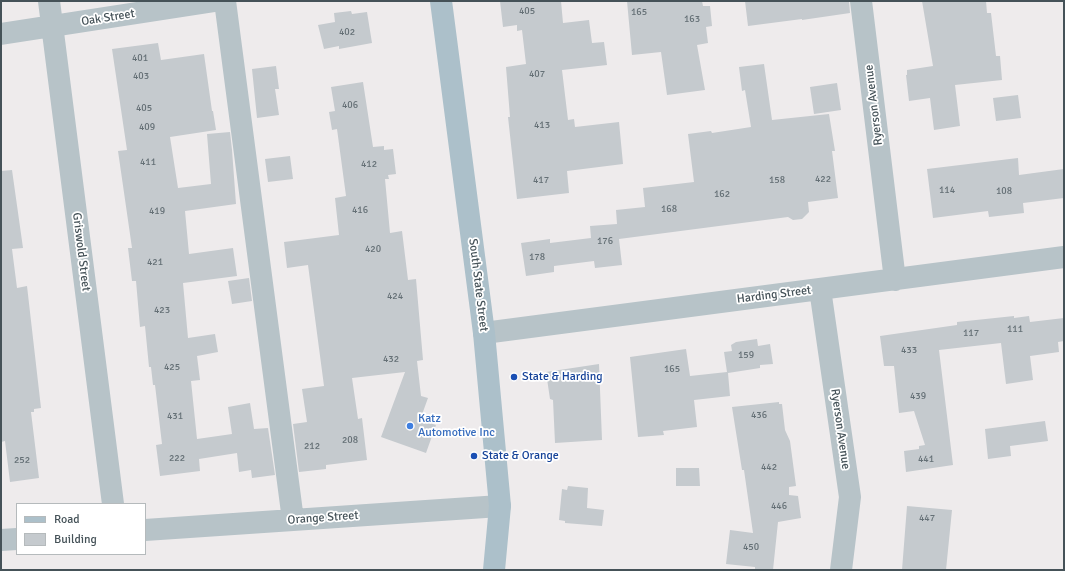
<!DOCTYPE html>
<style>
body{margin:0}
#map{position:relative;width:1065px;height:571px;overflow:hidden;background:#eeebec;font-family:Signika,sans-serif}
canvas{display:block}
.frame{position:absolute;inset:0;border:2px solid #455258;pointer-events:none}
.legend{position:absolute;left:16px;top:503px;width:130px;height:52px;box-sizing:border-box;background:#fff;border:1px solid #b5babc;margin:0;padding:5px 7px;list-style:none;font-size:12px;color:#455258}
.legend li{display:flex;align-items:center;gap:8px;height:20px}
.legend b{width:20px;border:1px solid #b5babc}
</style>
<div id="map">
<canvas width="1065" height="571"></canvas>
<div class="frame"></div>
<ul class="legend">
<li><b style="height:5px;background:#acc0ca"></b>Road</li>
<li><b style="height:11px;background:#c5cace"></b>Building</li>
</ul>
</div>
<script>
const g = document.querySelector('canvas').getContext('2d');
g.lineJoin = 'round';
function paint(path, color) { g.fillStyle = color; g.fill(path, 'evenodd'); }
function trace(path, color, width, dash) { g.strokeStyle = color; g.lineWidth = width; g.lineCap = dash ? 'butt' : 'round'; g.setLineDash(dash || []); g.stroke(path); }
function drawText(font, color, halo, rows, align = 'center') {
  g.font = font + ' Signika,sans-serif'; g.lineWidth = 3.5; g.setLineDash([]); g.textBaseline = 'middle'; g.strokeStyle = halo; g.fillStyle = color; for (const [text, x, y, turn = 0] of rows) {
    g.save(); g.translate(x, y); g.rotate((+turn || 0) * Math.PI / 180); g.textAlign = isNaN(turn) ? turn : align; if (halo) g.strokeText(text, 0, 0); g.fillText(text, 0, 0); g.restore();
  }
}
const building = new Path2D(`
 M500,1H561L563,23L589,20L592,43L604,42L607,65L562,70L568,120L574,119L575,127L619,122L623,164L567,171L569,193L517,199L508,117H510L506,67L526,64L522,30L517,31V25L503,27Z
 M627,1H702L703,6H710L712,26L706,27L708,43L697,45L705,90L667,95L661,52L632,55Z
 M745,1H849L850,13L802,20V19L748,26Z
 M922,1H986L987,13H991L996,56H1000L1002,80L955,85L960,126L934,130L930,98L909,101L906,75H907V70L933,66Z
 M351,11L352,14L367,12L372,43L339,49V46L324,49L318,25L335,22L334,13Z
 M158,43L161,60L204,54L212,111H213L216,130L170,137L178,188L211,184L207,134L230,132L232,150L236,204L185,211L189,254L233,248L237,276L183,283L188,338L215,334L218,352L197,356L200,380L191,381L197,439L232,434L228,407L250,403L254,429L268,428L275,475L252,478L251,470L239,472L237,453L199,459L200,471L160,476L156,445L162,444L155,385H153L151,367H149L145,326L140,327L136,281H132L128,248H132L118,151L127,150L112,49Z
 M764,64L772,120L829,114L835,151H832L838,198L808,202L809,212L802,219L793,220L788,217L619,239L622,265L595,268L594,261L554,266V272L526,276L521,243L550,239V243L591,238L590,226L617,224L616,210L645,207L643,188L694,182L688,134L711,131L712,133L751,127L745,90L742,91L739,67Z
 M276,66L279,89H275L279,115L257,118L252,69Z
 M363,82L373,147L384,146V150L393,149L396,174L388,175L389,179H385L390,233L402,231L408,280L416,279L423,360L417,361L421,396L428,398L420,420L436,425L426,453L381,437L405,372L352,378L358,419L362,418L367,460L326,465V469L299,472L293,424L307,422L302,389L324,386L308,265L287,268L284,242L339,235L335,198L346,196L337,129L332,130L329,112L335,111L331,87Z
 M837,83L841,110L814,114L810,87Z
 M1018,95L1021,118L996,121L993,98Z
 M290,156L293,179L268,182L265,159Z
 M1018,158L1019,175L1064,169V198L1023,203L1024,213L989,217L988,211L933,218L927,169Z
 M12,170L23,248L12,249L17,288L27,286L41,408L34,409V412H31L39,478L10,482L5,441L1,442V171Z
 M249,278L252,301L232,304L228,281Z
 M1014,316V318L1029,316L1030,322L1064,318V341L1058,342L1059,352L1030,356L1033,380L1006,384L1001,343L939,350L953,465L906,472L904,451L919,449V446L925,445L914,411L899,413L894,366H884L880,336L957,325V322Z
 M757,339L758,346L770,344L773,364L760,365V368L728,373L730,396L694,400L697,427L663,431L664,435L638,437L630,357L686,349L690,376L727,372L724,352L732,351L731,345L736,342Z
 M599,364L602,440L555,443L553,400L550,399L546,372Z
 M779,402V404H782L785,430L790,441L796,486L789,487V495L798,496L801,518L778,522L773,570H755V567L726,564L730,530L753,533L744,470H742L732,407Z
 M1045,421L1048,441L1010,446L1011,456L988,459L985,429Z
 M676,468H699L700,486H676Z
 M568,486L588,488L587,508L604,510L602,526L565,523V521L559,520L562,489L567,490Z
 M907,506L952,510L946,570H902Z`);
const minor = new Path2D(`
 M49,1L113,504
 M225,1L293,520
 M861,1L895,280
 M1,34L215,1
 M820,289L850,497L841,570
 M484,333L1064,257
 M145,530L500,506
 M1,540L17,539`);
const major = new Path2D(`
 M441,1L484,333L500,506L494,570`);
const markers = [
 [514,377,4,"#1a4fb4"],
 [410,426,4,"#3f7fe0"],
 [474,456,4,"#1a4fb4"]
];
const numberNames = [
 ["405",527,11],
 ["165",639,12],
 ["163",692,19],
 ["402",347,32],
 ["401",140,58],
 ["407",537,74],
 ["403",141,76],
 ["406",350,105],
 ["405",144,108],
 ["413",542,125],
 ["409",147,127],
 ["411",148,162],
 ["412",369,164],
 ["422",823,179],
 ["417",541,180],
 ["158",777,180],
 ["114",947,190],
 ["108",1004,191],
 ["162",722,194],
 ["168",669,209],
 ["416",360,210],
 ["419",157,211],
 ["176",605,241],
 ["420",373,249],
 ["178",537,257],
 ["421",155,262],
 ["424",395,296],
 ["423",162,310],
 ["111",1015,329],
 ["117",971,333],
 ["433",909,350],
 ["159",746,355],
 ["432",391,359],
 ["425",172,367],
 ["165",672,369],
 ["439",918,396],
 ["436",759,415],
 ["431",175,416],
 ["208",350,440],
 ["212",312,446],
 ["222",177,458],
 ["441",926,459],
 ["252",22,460],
 ["442",769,467],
 ["446",779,506],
 ["447",927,518],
 ["450",751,547]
];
const streetNames = [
 ["Oak Street",108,18,-9],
 ["Ryerson Avenue",874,105,-97],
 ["Griswold Street",81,252,83],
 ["South State Street",478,285,83],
 ["Harding Street",774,295,-7],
 ["Ryerson Avenue",840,429,82],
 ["Orange Street",323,518,-4]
];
const transitNames = [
 ["State & Harding",522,377],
 ["State & Orange",482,456]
];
const shopNames = [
 ["Katz",418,419],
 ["Automotive Inc",418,433]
];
paint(building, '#c5cace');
trace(minor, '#b7c3c8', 22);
trace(major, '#acc0ca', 22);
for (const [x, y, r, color] of markers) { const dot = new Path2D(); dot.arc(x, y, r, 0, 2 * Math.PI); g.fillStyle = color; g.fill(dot); trace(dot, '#fff', 1.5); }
drawText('10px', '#657076', null, numberNames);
drawText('12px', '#455258', '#fff', streetNames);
drawText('12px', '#164399', '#fff', transitNames, 'left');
drawText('12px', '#366cbe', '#fff', shopNames, 'left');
</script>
